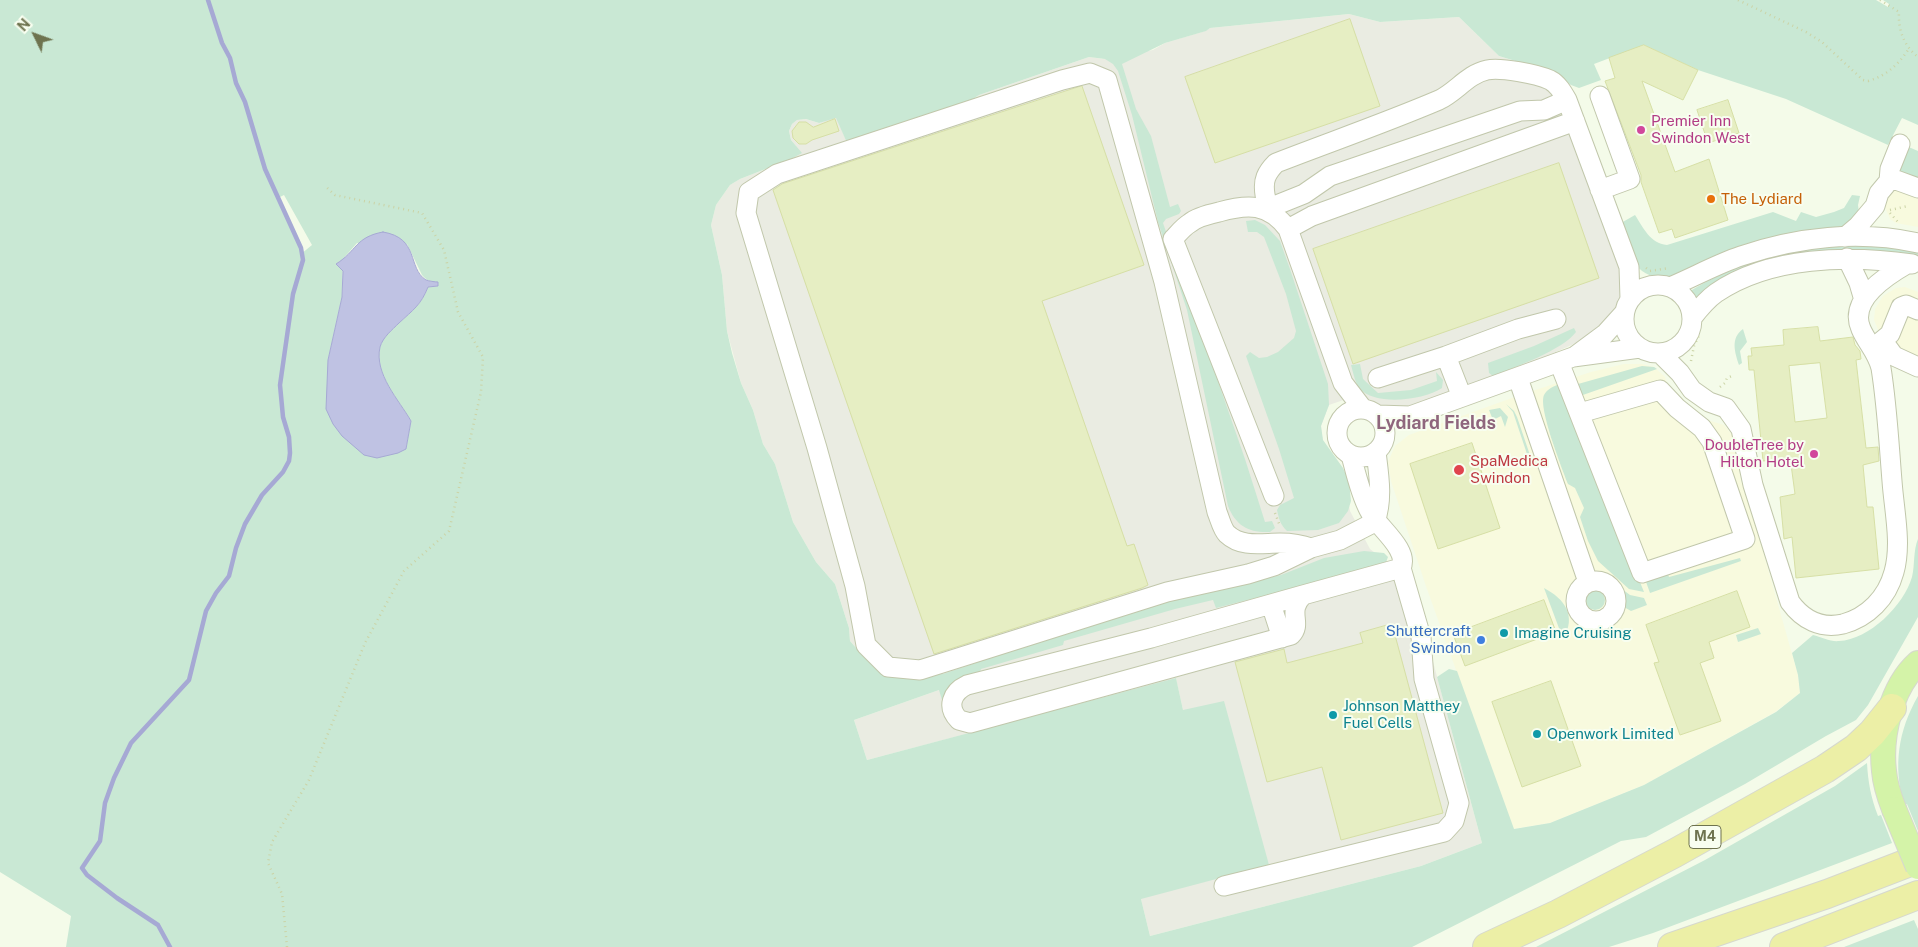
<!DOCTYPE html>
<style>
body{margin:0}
#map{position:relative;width:1918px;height:947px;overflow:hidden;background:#f4fbe9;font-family:"Public Sans",sans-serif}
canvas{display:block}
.north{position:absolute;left:10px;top:10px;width:50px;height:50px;-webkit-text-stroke:4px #f8fef0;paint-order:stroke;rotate:312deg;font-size:14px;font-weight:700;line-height:20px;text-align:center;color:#6e734f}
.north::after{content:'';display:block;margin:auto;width:18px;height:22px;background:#6e734f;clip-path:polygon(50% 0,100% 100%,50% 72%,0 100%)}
</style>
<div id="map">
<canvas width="1918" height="947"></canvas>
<div class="north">N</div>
</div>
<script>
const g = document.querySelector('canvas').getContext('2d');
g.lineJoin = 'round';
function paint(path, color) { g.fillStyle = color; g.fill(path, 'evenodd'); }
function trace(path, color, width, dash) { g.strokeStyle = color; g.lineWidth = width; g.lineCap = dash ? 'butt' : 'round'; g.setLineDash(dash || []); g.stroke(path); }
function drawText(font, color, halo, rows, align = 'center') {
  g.font = font + ' "Public Sans",sans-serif'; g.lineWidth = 4; g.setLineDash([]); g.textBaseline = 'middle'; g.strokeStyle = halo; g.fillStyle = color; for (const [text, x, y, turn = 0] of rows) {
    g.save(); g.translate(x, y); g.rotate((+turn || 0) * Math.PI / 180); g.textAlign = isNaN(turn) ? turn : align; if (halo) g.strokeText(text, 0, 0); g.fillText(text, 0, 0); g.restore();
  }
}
const commercial = new Path2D(`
 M1918,180V227L1896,223L1890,219L1886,210L1884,201L1889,190Z
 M1905,287L1918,292V373L1880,334L1874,320L1875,309L1883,296L1896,288Z
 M1624,364H1642L1654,367L1665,377L1668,387L1689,411L1707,420L1724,425L1733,436L1741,481L1762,548L1798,675L1800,693L1775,712L1644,785L1550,823L1513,829L1427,589L1391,481L1388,462L1395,446L1409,435L1523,394L1591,372Z`);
const industrial = new Path2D(`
 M1349,14L1380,22L1459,17L1499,56L1551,72L1636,278L1650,284L1621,294L1619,304L1615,317L1583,340L1522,367L1398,411L1373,405L1355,396L1329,405L1321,426L1324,454L1345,481L1350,511L1370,549L1405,576L1432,658L1482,843L1421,866L1150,936L1141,899L1183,710L1176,679L867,760L854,720L939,690L876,666L865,658L850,641L849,628L835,584L816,562L793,522L775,464L763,444L753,410L741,383L727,331L722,275L711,225L716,205L730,185L740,179L791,159L796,146L791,140L789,131L792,124L797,120L806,119L819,123L836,117L848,144L965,104L979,95L1089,57L1104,59L1153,50L1165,43L1205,31L1210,28Z`);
const green = new Path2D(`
 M0,0H1876L1888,7L1889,4L1883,0H1918V125L1902,118L1888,145L1786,99L1698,70L1644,45L1594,64L1601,80L1579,88L1571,85L1551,72L1499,56L1459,17L1380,22L1349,14L1210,28L1206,31L1165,43L1122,64L1136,109L1151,136L1170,207L1178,204L1181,211L1179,214L1166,219L1163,223L1245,459L1265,522L1272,521L1275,528L1270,532C1249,533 1236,526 1228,506L1187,310L1158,222L1132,115L1118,71L1113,64L1105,59L1089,57L979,95L965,104L848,145L836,118L819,123L806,119L797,120L792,124L789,131L791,140L802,153L791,159L740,179L730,185L716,205L711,225L722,275L727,331L732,353L741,383L753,410L763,444L775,464L793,522L816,562L835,584L849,628L850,641L865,658L876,666L917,675L943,674L1135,609L1281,575L1324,558L1364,551L1384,553L1388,557L1385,565L1216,608L1213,600L1175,609L1064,641L1063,645L981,669L980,672C964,678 946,679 945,699L942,700L939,690L854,720L867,760L1176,678L1183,710L1224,701L1269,865L1141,899L1150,936L1421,866L1482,843L1437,677L1449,669L1457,671L1514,829L1550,823L1644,785L1776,712L1800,693L1798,675L1792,653L1813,635C1821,637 1831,642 1839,641C1869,640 1904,605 1912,577C1915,565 1913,551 1918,539V617L1868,705L1856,720L1826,736L1745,784L1646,837L1621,841L1412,947H66L71,916L0,872ZM284,195L312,245L301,254V248L278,198ZM357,243L407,244L422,275L427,280L438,283V286L428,287C422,304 412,311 399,323C392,330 383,337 380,347C374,374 399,400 411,421L406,449L328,360L342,297L343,259Z
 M1904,145L1918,151V180L1898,172Z
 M1852,195L1860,196L1858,205L1859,213L1852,224L1667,279C1630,276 1632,254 1621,223L1635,215C1644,229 1650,243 1667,245L1773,212L1796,221L1801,212L1816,217L1834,212L1844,208Z
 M1255,220L1265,225L1280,241L1290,269L1328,384L1329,405L1321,426L1323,440L1343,468L1349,481L1351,501L1348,511L1339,523L1318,530L1287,531C1280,524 1279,519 1277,510L1280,505L1294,498L1279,449L1246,356L1250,352L1259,358L1267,357L1278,352L1294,338L1296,331L1286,294L1264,237L1257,232H1248L1246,221Z
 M1831,246H1875L1918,252V257L1866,251H1825L1731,274L1706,288L1693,301L1687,293C1731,265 1780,252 1831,246Z
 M1574,328L1576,332C1563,350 1515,367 1493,376L1489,373L1488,363L1534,346Z
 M1743,329L1747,342L1740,351L1742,363L1739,365C1735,353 1730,338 1743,329Z
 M1360,364L1363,379L1378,393L1411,390L1437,381L1436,372L1443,380L1442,388C1423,400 1376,407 1359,388C1355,382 1353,372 1351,365Z
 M1642,366L1654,367L1657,369L1580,396L1578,384Z
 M1560,384L1644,592L1629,589L1598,561L1588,541L1580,517L1584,508L1575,488L1568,484C1562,468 1538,408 1544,395C1547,389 1554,386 1560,384Z
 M1506,404L1514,411L1517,417L1532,461L1527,462L1528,457L1513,412Z
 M1500,408L1508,417L1505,427L1501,416L1493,420L1489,410Z
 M1740,558L1741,561L1650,593L1645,579L1667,571L1669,577Z
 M1544,588C1565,599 1577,616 1563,639Z
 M1622,589L1630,595L1644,598L1647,605L1631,611L1624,607L1625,598Z
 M1585 600a10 10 0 1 1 20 0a10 10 0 1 1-20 0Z
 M1601,628L1614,632C1605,637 1598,641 1587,637L1593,631Z
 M1758,628L1761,634L1738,642L1736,635Z
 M1918,696V831L1907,804L1904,805C1893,766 1898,731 1918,696Z
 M1867,763C1868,782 1871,798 1878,816L1881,815L1892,843L1653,933L1609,947H1536L1705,860L1835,786Z
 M1914,920L1918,929V947H1844Z`);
const water = new Path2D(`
 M383,232C420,238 407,268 426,280C429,281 435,282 438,282V286L428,287C421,305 413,310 399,323C392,330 383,337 380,347C374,374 399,400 411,421L406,449L398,453L377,458L364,455L342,436L333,424L326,409L328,360L342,297L343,271L336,264C357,251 355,237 383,232Z`);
const stream = new Path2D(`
 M170,947L158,925L117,898L87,875L82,868L100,841L105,803L114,778L131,743L189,680L206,611L216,593L229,576L236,548L245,524L262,495L283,472L289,461L290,453L289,437L283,417L280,385L293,294L303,260L301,248L265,169L245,102L236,83L230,58L222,43L208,0`);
const building = new Path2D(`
 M1350,19L1380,106L1215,163L1185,77Z
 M1644,45L1698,70L1683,100L1642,81L1675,172L1709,159L1728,220L1675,238L1672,229L1659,233L1641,182V175L1605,81L1615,78L1609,58Z
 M1082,86L1144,265L1042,301L1127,546L1134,544L1148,585L1142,588L934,654L773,190L782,184Z
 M1728,100L1739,133L1708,143L1697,110Z
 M835,119L839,131L812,140L806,144H799L793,138L792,131L799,122H806L813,127Z
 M1559,163L1599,278L1353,364L1313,249Z
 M1818,327L1820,341L1853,337L1855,345L1860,351L1861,359L1856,360L1866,448L1878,447L1879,461L1863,465L1867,507H1873L1879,569L1796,578L1792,537L1784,539L1780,497L1795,494L1790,457L1763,461L1754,370H1749L1748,356H1752L1751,348L1784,345L1783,330ZM1820,363L1827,418L1795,422L1789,366Z
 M1472,443L1500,528L1438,549L1410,464Z
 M1737,591L1750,627L1709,642L1714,658L1700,663L1721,721L1680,735L1654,663L1659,662L1646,625Z
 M1544,600L1556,632L1465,666L1453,634Z
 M1392,624L1443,813L1341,840L1322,767L1267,782L1235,662L1284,649L1287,663L1363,643L1360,633Z
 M1551,681L1581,766L1522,787L1492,702Z`);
const path = new Path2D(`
 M1738,0L1806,32L1822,42L1863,80L1868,81C1886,76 1898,65 1908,50
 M1880,0L1899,12C1898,30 1904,46 1918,57
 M1890,210L1908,206
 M1890,213L1898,222
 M1646,268L1650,271L1669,268
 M1691,361L1694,346L1700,333
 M1720,387L1725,383L1727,378L1734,375
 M1275,513L1280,526
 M287,947L282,894L268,863L272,842L309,780L365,643L404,571L449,531L481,392L483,357L458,312L444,250L422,213L335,195L325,186`);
const minor = new Path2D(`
 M1600,96L1630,179L1600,190
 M1889,181L1896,180L1918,188
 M1269,208L1304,194L1330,176L1520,111L1544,110L1567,100
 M1271,213C1266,204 1262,187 1266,177C1268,172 1272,167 1276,163C1330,142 1385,123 1439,100C1456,92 1468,74 1487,70C1500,67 1537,74 1550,80C1558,84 1563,93 1567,100L1629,267L1630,299
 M1288,229L1312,216L1575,121
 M1845,237L1858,226L1875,206L1879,193L1889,181L1890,169L1900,144
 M1847,258L1859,283L1864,300
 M1624 319a34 34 0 1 1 68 0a34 34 0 1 1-68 0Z
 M1670,287C1694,277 1717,264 1741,256C1797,237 1859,230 1918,243
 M1692,318C1699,309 1706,300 1716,293C1770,256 1849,255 1912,264
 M1883,341L1894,356L1918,367
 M1873,348L1890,334L1901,307L1906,305L1918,310
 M1660,353L1680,373L1692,390L1709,402L1726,408L1741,429L1753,485L1790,602C1803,620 1821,629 1843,624C1868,617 1887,598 1894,572C1902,544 1894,510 1892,481C1889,444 1887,405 1881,368C1877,352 1867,343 1861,329C1848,300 1886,276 1907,264
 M1574,357L1605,334L1624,313
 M1559,362L1642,573L1745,539L1712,442L1702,428L1677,408L1660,390L1580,413
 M1378,378L1446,356
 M1518,378L1588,582
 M1462,397L1446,356L1518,329L1556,319
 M1337 433a24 24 0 1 1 48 0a24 24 0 1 1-48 0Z
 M1377,415L1410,416L1573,357L1640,348
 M1274,496L1173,239C1178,234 1183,227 1190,223C1197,217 1210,214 1219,212C1248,204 1268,203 1288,229L1343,383L1363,409
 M1311,548C1300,544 1291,543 1280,543C1262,543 1242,548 1227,534C1222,529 1220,519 1217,512L1164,282L1107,80L1090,73L1062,80L777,174L749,192L746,213L817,448L855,586L866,645L888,667L920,670L1167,592L1248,574L1274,566L1311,548L1340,540L1375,522C1383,499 1379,476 1376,452
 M1576 601a20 20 0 1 1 40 0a20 20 0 1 1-40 0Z
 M1303,595C1286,612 1303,623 1291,635L970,723L959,720C946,707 952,692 967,685L1151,638Z
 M1303,595L1401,568
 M1271,604L1282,638
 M1224,886L1444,832L1454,821L1459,803L1424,679L1421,637L1401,568C1410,549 1376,526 1369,510C1360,493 1356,474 1351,455`);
const major = new Path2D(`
 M1894,809C1889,796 1885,784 1884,771C1880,736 1891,687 1918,663`);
const highway = new Path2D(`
 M1487,947L1558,914L1675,853L1825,769L1856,748L1872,733L1892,708
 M1672,947L1827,894L1918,859
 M1784,947L1918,895`);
const majorBridge = new Path2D(`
 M1894,809L1918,867`);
const markers = [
 [1641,130,5,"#d1479c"],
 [1711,199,5,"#e8710a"],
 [1814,454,5,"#d1479c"],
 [1459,470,6,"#e0444e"],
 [1504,633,5,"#0f9aa8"],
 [1481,640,5,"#3f7fe0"],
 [1333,715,5,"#0f9aa8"],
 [1537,734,5,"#0f9aa8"]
];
const shields = [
 [1705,837,32]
];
const shieldNames = [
 ["M4",1705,837]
];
const hotelNames = [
 ["Premier Inn",1651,121],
 ["Swindon West",1651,138],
 ["DoubleTree by",1804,445,"right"],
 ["Hilton Hotel",1804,462,"right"]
];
const foodNames = [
 ["The Lydiard",1721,199]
];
const healthNames = [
 ["SpaMedica",1470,461],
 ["Swindon",1470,478]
];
const shopNames = [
 ["Shuttercraft",1471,631],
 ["Swindon",1471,648]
];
const cultureNames = [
 ["Imagine Cruising",1514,633],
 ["Johnson Matthey",1343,706],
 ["Fuel Cells",1343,723],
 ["Openwork Limited",1547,734]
];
const quarterNames = [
 ["Lydiard Fields",1436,423]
];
paint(commercial, '#f8fade');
paint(industrial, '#eaece2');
paint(green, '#c9e8d4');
paint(water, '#bfc2e3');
trace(water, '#a6a9d4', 1);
trace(stream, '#a6a9d4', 4.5);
paint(building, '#e6eec3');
trace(building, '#d6dfa5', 1);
trace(minor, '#c1c7ab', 21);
trace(major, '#d6d8ce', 26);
trace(highway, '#d6d8ce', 30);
trace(path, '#cbd3a6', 2.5, [1, 4]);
trace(minor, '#fff', 19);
trace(major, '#d4f3a8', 24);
trace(highway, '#ecefa6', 28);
trace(majorBridge, '#d6d8ce', 26, []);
trace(majorBridge, '#d4f3a8', 24);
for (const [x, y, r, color] of markers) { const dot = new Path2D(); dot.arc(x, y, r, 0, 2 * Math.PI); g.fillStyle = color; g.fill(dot); trace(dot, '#f8fef0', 2); }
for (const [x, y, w] of shields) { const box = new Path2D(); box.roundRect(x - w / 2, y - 11.5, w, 23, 4); g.fillStyle = '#f8fef0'; g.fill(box); trace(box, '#6e734f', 1); }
drawText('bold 14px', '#6e734f', null, shieldNames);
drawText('15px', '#b23c85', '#f8fef0', hotelNames, 'left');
drawText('15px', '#c56008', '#f8fef0', foodNames, 'left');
drawText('15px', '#be3a42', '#f8fef0', healthNames, 'left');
drawText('15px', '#366cbe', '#f8fef0', shopNames, 'right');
drawText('15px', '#0d838f', '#f8fef0', cultureNames, 'left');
drawText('bold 18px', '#8f667d', '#f8fef0', quarterNames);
</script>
